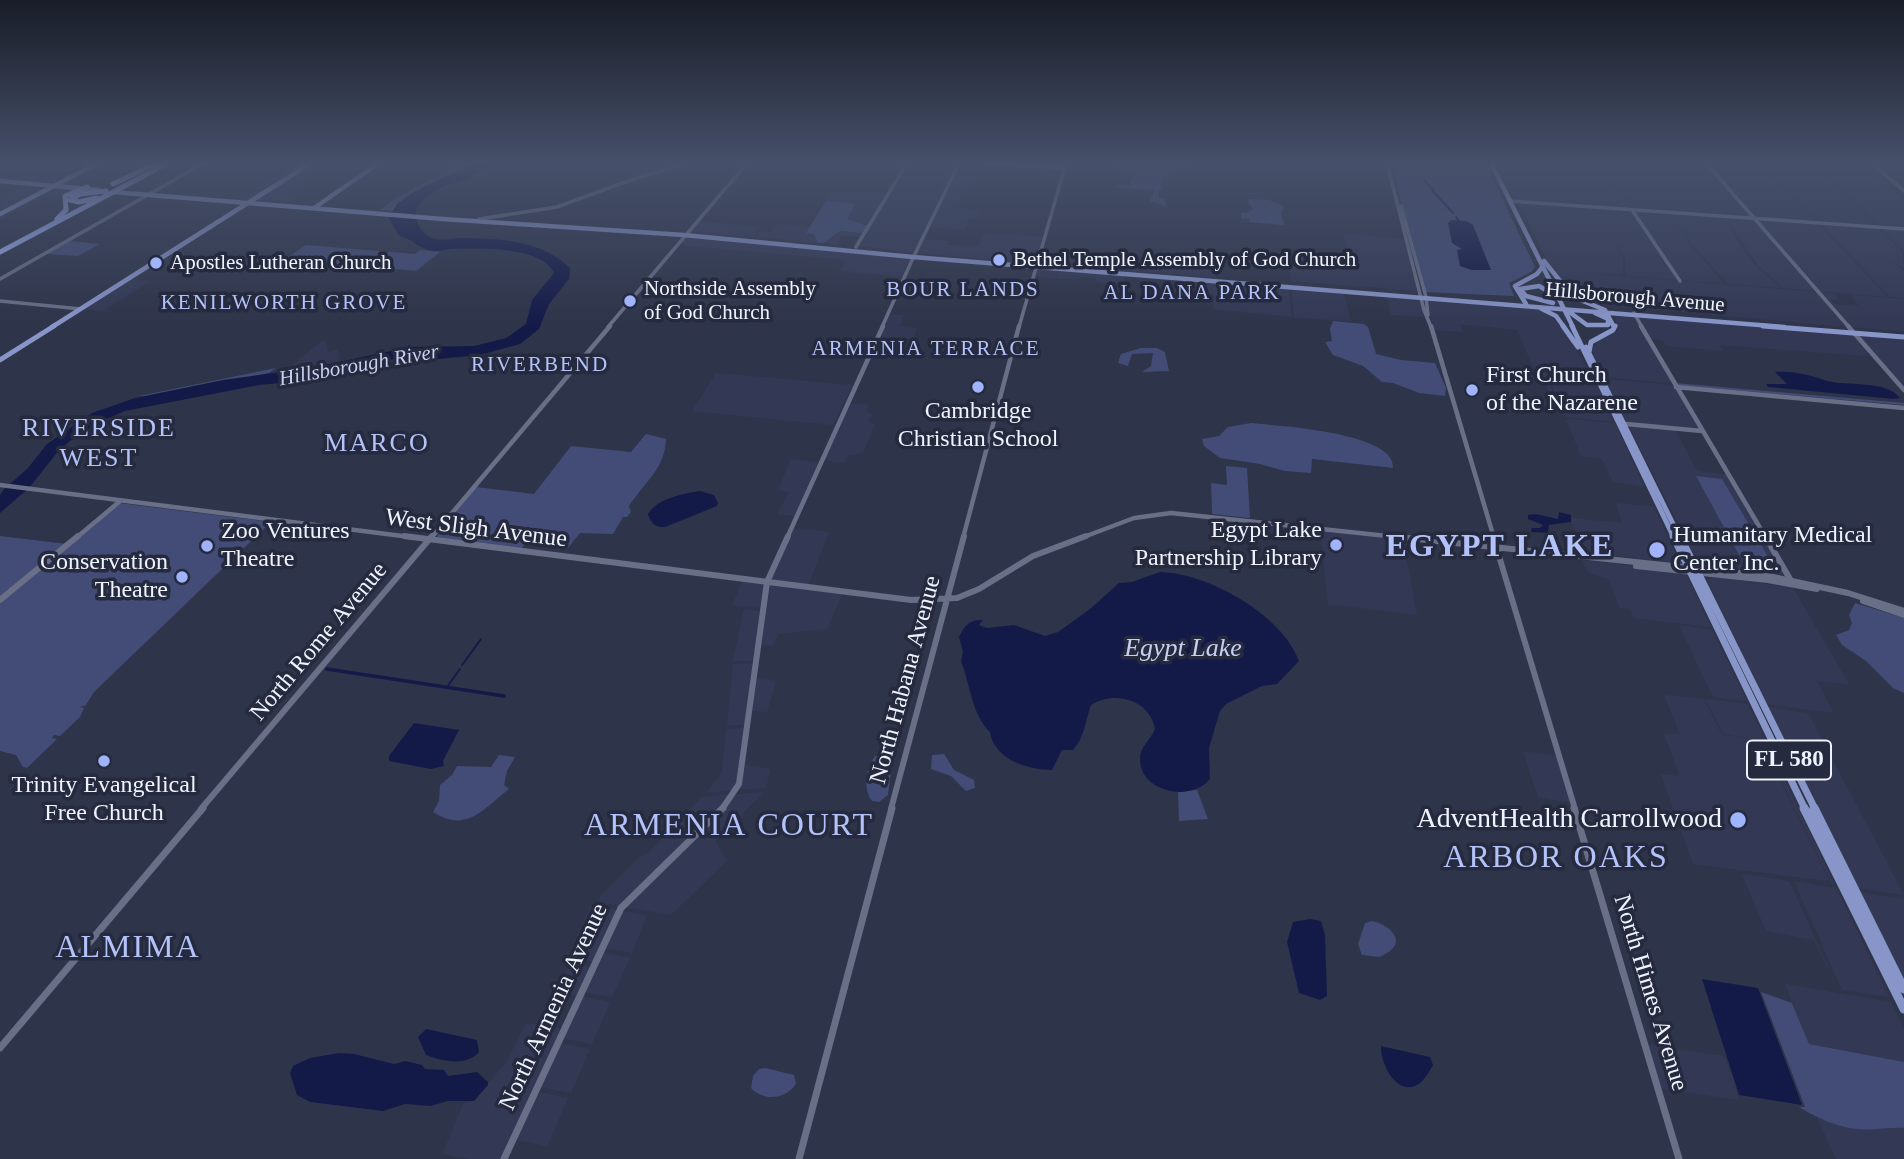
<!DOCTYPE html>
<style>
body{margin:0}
canvas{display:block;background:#2e3449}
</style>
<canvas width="1904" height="1159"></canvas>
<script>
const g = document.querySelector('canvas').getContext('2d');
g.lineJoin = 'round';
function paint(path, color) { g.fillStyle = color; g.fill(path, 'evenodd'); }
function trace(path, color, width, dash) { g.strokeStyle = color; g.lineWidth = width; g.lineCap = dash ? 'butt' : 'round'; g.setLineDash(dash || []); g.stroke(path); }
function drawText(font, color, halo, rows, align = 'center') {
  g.font = font + ' "Times New Roman",serif'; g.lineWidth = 7; g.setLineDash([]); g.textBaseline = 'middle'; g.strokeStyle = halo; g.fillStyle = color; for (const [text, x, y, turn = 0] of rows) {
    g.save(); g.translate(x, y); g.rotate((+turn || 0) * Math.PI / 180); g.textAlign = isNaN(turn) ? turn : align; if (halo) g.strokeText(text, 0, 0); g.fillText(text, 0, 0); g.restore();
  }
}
const built = new Path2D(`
 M76,163H113L91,175L78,174L68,179L79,180L70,185L0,179V173L45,178Z
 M296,163H330L299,183L307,185L297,192L289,191L287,194L298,196L288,202L240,199Z
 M855,163H905L897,179L847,175Z
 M908,163H958L914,253L858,246Z
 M960,163L981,164L972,188L959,187L956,193L962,194L950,207L981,211L977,219L969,218L964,230L929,227Z
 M1304,163H1385L1388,177L1307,171Z
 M1498,163H1553L1559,167L1558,163H1600L1679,280L1625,276V258L1612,239L1623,257V275L1581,273L1818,292L1848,327L1594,304L1577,297L1547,260Z
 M1602,163H1631L1646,182L1633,163H1675L1688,185L1677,163H1706L1816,291L1783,288L1757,264L1725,217L1743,250L1754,264L1781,288L1728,284L1691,244L1673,213L1691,246L1725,284L1681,280Z
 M1707,163H1736L1761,190L1737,163H1760L1888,297L1819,291Z
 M1762,163H1812L1815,166L1902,251L1904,269L1892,261L1904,271V298L1890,297Z
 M1814,163H1837L1844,169L1839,163H1861L1904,202V251Z
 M0,182L73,189L59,197L46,196L0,220V200L22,188L0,186Z
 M835,190L888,194L856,246L853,245L859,238L855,236H842L836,244L824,243L841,231L862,233L867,226L847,219L855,204L826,201Z
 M697,221L761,227L753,237L688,232Z
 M777,224L810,227L806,233L815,234L818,243L755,237L760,231L770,232Z
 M985,233L1043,237L1035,263L916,253L923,239L949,241L948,245L978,246Z
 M1344,234L1405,239L1419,291L1291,281L1289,263L1351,268Z
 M684,236L796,246L790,255L677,245Z
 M798,246L910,259L903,277L839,271L845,260L792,255Z
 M1102,259L1160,264L1159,273L1101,268Z
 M1162,264L1216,268V277L1162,273Z
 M1036,268L1125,275L1124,282L1097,283V278L1082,277V275L1080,279H1058V272L1056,279L1046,278L1034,276Z
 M129,279L151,281L102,311L82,309Z
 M1195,281L1289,286L1292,317L1213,309L1214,294L1195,292H1211L1195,290Z
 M1291,287L1343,291L1351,321L1294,318Z
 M1820,292L1835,294L1838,300H1829L1835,304L1859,306L1851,295L1904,299V332L1851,327Z
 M1386,294L1420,297L1427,317L1391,315Z
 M1427,298L1537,308L1547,313L1562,327L1595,381L1614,422L1565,417L1548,377L1560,417L1546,385L1537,376L1517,330L1460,324L1463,332L1433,330Z
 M888,314L904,315L900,326L917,328L913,340L905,339L901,347L875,344Z
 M1614,314L1634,316L1672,383L1603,377L1592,349L1601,338L1618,331Z
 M1636,316L1854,333L1871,353H1865L1867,356L1719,345L1723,351L1666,346L1662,340L1649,339Z
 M1856,333L1904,337V382L1900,381Z
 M326,341L328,352L338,350L340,361L287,370L320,342Z
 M716,373L852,385L833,425L692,411Z
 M1605,379L1674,385L1700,430L1627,423Z
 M849,403L868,405L867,411L873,415L869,418V423L875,424L863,453L847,456L844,463L823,460Z
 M1566,419L1615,423L1644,487L1613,482L1602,459L1581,456Z
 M1628,425L1675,429L1697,471L1726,474L1785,575L1703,564L1695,556Z
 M791,459L819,462L795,516L777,514L789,492L778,490Z
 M1616,503L1654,507L1680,563L1585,552L1571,522L1572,518L1622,523Z
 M792,528L829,532L808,586L769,581Z
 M1320,531L1403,540L1417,615L1328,604Z
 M1582,560L1685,572L1711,627L1634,618L1630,609L1620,608L1608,579L1588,572Z
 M1711,576L1793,588L1849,684L1817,681L1834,713L1766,704L1708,581Z
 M743,580L765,583L760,608L732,605Z
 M768,583L842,593L841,597L827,629L778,634L773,646L760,644Z
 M744,609L760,611L755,661H733Z
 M1679,625L1712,630L1747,701L1713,697Z
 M755,663L747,725H727L733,664Z
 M756,678L776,681L767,712L752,711Z
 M1664,695L1704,699L1722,735L1761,740L1829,881L1693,864L1661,774L1680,776L1664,734H1680Z
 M1705,699L1748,704L1834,883H1831L1762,740L1723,734Z
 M1768,707L1808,713L1904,895L1857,888Z
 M746,728L742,763L734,790L706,793L722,772L726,729Z
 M1523,751L1557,756L1571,803L1538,797Z
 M745,765L771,769L766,788L738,790Z
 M764,792L715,841L727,861L671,915L625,907L725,809L736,794Z
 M732,794L621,906L598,902L601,895L638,858L648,853L702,797Z
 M1742,874L1789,881L1838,989L1814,940L1766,931Z
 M1794,881L1836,888L1889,997L1842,990Z
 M1859,892L1904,899V983Z
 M590,905L618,910L592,962L572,958L578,945L577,937Z
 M622,911L647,915L632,953L603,948Z
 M601,952L630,958L612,997L583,992Z
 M570,963L590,967L576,996L557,992Z
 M1785,984L1891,1002L1904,1029V1062L1809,1044Z
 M580,996L610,1002L592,1044L562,1038Z
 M526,1023L561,1029L501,1159H469L442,1154L464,1103L474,1101L507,1061Z
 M559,1043L590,1049L571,1093L540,1087Z
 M1648,1045L1724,1056L1735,1083L1738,1100L1661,1088Z
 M537,1092L568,1098L547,1146L516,1140Z
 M1817,1117L1858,1129L1886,1127L1904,1128V1159H1836Z`);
const green = new Path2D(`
 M458,163H473L414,192L394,211L380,210C403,191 433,181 458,163Z
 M1116,163H1190L1184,170L1163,176L1161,185L1163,187L1159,191V198L1165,199L1166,206L1149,201L1155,190L1117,188V185L1131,186L1129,181L1137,173L1115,171L1112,166Z
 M1391,163H1485L1535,267L1531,272L1509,283L1514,296L1425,292Z
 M1250,199L1269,200L1284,207L1281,213L1284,225L1249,222V219L1241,218V213H1247L1253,209L1248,202Z
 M826,201L855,204L847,219L868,226L862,233L840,231L824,243H818L814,234L806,233Z
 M69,241L100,244L78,256L47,254Z
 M306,245L415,254L420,250L440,252L416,271L285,259Z
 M1333,321L1364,324L1368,327L1376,354L1401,360L1435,363L1446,388L1445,396L1419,393L1393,383L1382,382L1363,366L1333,355L1325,342L1332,341L1330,329Z
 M1141,348H1157L1165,352L1169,371L1142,372L1151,366L1153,353L1132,354L1128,366L1118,363L1121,354Z
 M276,368L269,373L150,397L139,396Z
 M1675,383L1904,403V405L1676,385Z
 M1251,423C1277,426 1396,432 1393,468L1312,459L1311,473L1285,471L1260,464L1220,458L1204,446L1202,439L1219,436L1228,427Z
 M646,434L666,439C665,469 646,480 629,506L631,512L627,517H623L613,534L580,533L568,548L524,545L520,550L438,539L437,536L476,487L534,494L571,446L631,452Z
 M1226,466L1247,468L1250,518L1212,514L1211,483L1227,485Z
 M1696,476L1722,479L1774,567L1756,566L1743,562Z
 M119,503L271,522L94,692L86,705L80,707L84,708L80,717L60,736L54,735L52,738L57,739L27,768L23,767L16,755L0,751V602Z
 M0,536L67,544L0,599Z
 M1855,603L1904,618V693L1893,688L1866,661L1842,645L1836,635L1849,630L1852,623L1849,615Z
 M944,754L954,770L974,780L975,788L966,791L951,776L931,769L932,755Z
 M499,755L515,757L507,771L504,785L509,789C484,808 467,834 433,812L439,801L440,785L452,775L457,766L491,767Z
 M875,756H887L891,772L888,795L879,802L872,801C862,788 867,768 875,756Z
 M1197,790L1208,819L1179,821L1178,792Z
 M1372,921C1396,927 1408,946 1379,957L1362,955L1358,944L1365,923Z
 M1761,992L1792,1003L1809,1044L1904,1062V1128C1888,1127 1873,1131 1858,1129C1839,1128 1815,1117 1799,1107H1805Z
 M765,1068L794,1075L796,1084C786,1099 764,1102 751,1088L753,1076L759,1069Z`);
const water = new Path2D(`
 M473,163H497L470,176V179C452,181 408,198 417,221C420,230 425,236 435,239C444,241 453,238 462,238C499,238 543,241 570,268L569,279L549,304L539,329L520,344L480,355L438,359H394L324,379L259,385L125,411L96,424L70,441L56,454L29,488L0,513V495L4,489L28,468L47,444L92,413L135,398L223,380L316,367L409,347L474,346L506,338L526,324L532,300L554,273C542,246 478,248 452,249C447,249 442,251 436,251C419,250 412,238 399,236L388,217L398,203L414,192Z
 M1451,220L1466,221L1473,225L1491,270H1472L1460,266L1457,250L1462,249L1452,243L1448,223Z
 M1775,372C1795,371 1810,375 1827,381C1847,386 1887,380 1900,398L1894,399L1768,387L1766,384H1787Z
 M700,491L714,495L718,503L717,506L665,527C656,528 650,523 648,514C658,498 682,494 700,491Z
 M1559,512L1571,515V522L1549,525L1548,533L1531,532L1532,528H1540L1543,525L1528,519V515L1536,514L1558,519Z
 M1160,572C1207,573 1282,614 1299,661L1277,684L1262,686L1226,704L1220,711L1209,748L1210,779C1190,803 1139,792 1140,758C1140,747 1151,739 1155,729C1150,700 1115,690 1091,705C1085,721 1085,737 1073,750H1062L1052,770C1027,770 994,759 990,732C972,715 970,684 961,661L963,652L959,637C964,626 969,619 983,620L979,625L987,628L1014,625L1045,636L1058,632L1090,609L1119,583L1132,582Z
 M414,723L459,730L443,761L444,766L431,769L389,761V756Z
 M1310,919L1321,921L1325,935L1327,996L1320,1000L1299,993L1287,942L1293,922Z
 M1702,979L1758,988L1802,1105L1739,1095Z
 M426,1029L477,1040L479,1052C466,1067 442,1061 426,1055L418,1037Z
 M1381,1046L1430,1057L1433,1065C1429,1072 1423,1083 1415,1086C1395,1094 1380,1062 1381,1046Z
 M339,1053L354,1054L394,1064L405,1061L422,1065L425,1069L444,1070L448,1076L477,1072L488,1082V1085L474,1101H447L431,1106L405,1104L383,1111L310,1102L297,1095L290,1073L293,1066L310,1058Z`);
const stream = new Path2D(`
 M1425,181L1433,190
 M1433,191L1453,213
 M1456,217L1459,221
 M462,665L481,639
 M447,687L460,669`);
const canal = new Path2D(`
 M327,669L504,696`);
const secondaryFar3 = new Path2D(`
 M984,163L1065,169
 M1387,163L1424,310L1431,327
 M1706,163L1849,327
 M1872,163L1904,191
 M1509,201L1904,229
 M1401,206L1426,297L1428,315
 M1632,210L1680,281
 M479,219L557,207L639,177L692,163
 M856,247L907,163
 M913,258L959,163
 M0,279L204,163
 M0,301L81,309
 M1634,313L1642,327
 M608,327L747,163
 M882,327L913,258
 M1019,327L1066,163`);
const secondaryFar2 = new Path2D(`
 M1431,326L1494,538
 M1641,326L1766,538
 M1848,326L1904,390
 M1676,387L1904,408
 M1626,424L1702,431
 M0,485L418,538
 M76,538L119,502
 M431,538L610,326
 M787,538L883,326
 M963,538L1019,326
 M1081,538L1134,518L1171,513L1406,538`);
const secondaryFar1 = new Path2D(`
 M404,536L911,600L957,598L979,589L1033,556L1086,536
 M1389,536L1768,576L1848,593L1904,611
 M1493,536L1575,809
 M1765,536L1790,579
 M1636,566L1768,580L1817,589
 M0,600L78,536
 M1863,601L1904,615
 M201,809L432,536
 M722,809L739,784L767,582L788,536
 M891,809L964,536`);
const secondary = new Path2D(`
 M1574,808L1679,1159
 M0,1048L203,808
 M504,1159L621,908L723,808
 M799,1159L892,808`);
const primaryFar3 = new Path2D(`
 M1491,163L1573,327
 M0,181L99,190
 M113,192L443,219L684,235L913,257L1784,327
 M314,208L379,163
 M0,214L98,163
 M1544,261L1573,297L1605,310L1614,327
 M1553,303L1526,296L1520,289L1539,286L1556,296
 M1526,304L1515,286L1537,274L1543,266
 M1540,308L1556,316L1564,327
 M1568,311L1587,325H1608V319L1595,313
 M52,327L311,163`);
const primaryFar2 = new Path2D(`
 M1563,326L1578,347
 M1572,326L1674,538
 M1763,326L1904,337
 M1586,347L1680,538
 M1589,352L1591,342L1613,330L1615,326
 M0,360L54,326`);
const primaryFar1 = new Path2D(`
 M1673,536L1805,809
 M1680,536L1815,809`);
const primary = new Path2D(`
 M1804,808L1904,1009
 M1814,808L1904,989`);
const highway = new Path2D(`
 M113,184L157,163
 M97,198L79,202L70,200L80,194L106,191
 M57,219L66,210L65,196L87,187
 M0,252L168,163`);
const markers = [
 [999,260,7,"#a0b3fd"],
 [156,263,7,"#a0b3fd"],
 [630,301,7,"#a0b3fd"],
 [978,387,7,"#a0b3fd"],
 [1472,390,7,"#a0b3fd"],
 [1336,545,7,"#a0b3fd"],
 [207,546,7,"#a0b3fd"],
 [1657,550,9,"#a0b3fd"],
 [182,577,7,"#a0b3fd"],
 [104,761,7,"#a0b3fd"],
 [1738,820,9,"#a0b3fd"]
];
const farPoinames = [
 ["Bethel Temple Assembly of God Church",1013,260],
 ["Apostles Lutheran Church",170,263],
 ["Northside Assembly",644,289],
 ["of God Church",644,313]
];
const farNeighbourhoodnames = [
 ["BOUR LANDS",963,290],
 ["AL DANA PARK",1192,293],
 ["KENILWORTH GROVE",284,303],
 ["ARMENIA TERRACE",926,349],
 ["RIVERBEND",540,365]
];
const farStreetnames = [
 ["Hillsborough Avenue",1635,298,5]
];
const farWaternames = [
 ["Hillsborough River",359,366,-10]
];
const shields = [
 [1789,760,84]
];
const shieldNames = [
 ["FL 580",1789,760]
];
const poiNames = [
 ["First Church",1486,376],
 ["of the Nazarene",1486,404],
 ["Cambridge",978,412,"center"],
 ["Christian School",978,440,"center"],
 ["Egypt Lake",1322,531,"right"],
 ["Partnership Library",1322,559,"right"],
 ["Zoo Ventures",221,532],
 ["Theatre",221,560],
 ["Humanitary Medical",1673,536],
 ["Center Inc.",1673,564],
 ["Conservation",168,563,"right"],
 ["Theatre",168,591,"right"],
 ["Trinity Evangelical",104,786,"center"],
 ["Free Church",104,814,"center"]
];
const streetNames = [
 ["West Sligh Avenue",476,529,7],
 ["North Rome Avenue",319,642,-50],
 ["North Habana Avenue",906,680,-75],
 ["North Himes Avenue",1650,993,73],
 ["North Armenia Avenue",554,1007,-65]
];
const neighbourhoodNames = [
 ["RIVERSIDE",99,429],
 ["WEST",99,459],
 ["MARCO",377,444]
];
const waterNames = [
 ["Egypt Lake",1183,649]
];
const nearPoinames = [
 ["AdventHealth Carrollwood",1722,820]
];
const districtNames = [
 ["EGYPT LAKE",1500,548]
];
const nearNeighbourhoodnames = [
 ["ARMENIA COURT",729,827],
 ["ARBOR OAKS",1556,859],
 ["ALMIMA",128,949]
];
paint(built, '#333955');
paint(green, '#424c76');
paint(water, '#141a48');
trace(stream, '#141a48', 2);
trace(canal, '#141a48', 3.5);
trace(secondaryFar3, '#686f87', 3.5);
trace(secondaryFar2, '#686f87', 4.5);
trace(secondaryFar1, '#686f87', 6);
trace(secondary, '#686f87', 7);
trace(primaryFar3, '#8895c8', 4.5);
trace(primaryFar2, '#8895c8', 5);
trace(primaryFar1, '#8895c8', 7);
trace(primary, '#8895c8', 9);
trace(highway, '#9eaff3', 5);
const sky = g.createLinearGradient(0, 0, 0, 326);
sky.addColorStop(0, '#191d28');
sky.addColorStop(0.5, '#46506a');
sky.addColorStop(1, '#46506a00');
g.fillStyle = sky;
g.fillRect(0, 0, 1904, 326);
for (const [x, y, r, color] of markers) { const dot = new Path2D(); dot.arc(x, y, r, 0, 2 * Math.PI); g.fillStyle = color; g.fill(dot); trace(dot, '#252a3e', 2.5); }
drawText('21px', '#eff3fe', '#252a3e', farPoinames, 'left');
g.letterSpacing = '2px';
drawText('21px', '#b3c2f9', '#252a3e', farNeighbourhoodnames);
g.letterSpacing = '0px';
drawText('21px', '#eff3fe', '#252a3e', farStreetnames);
drawText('italic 21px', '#c7d0f1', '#252a3e', farWaternames);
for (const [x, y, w] of shields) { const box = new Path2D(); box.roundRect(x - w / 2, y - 19.5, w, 39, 5); g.fillStyle = '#252a3e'; g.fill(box); trace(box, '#eff3fe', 2); }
drawText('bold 23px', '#eff3fe', null, shieldNames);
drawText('24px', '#eff3fe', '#252a3e', poiNames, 'left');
drawText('24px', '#eff3fe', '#252a3e', streetNames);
g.letterSpacing = '2px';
drawText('26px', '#b3c2f9', '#252a3e', neighbourhoodNames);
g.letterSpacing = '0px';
drawText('italic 26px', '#c7d0f1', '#252a3e', waterNames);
drawText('28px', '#eff3fe', '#252a3e', nearPoinames, 'right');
g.letterSpacing = '2px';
drawText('bold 32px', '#b3c2f9', '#252a3e', districtNames);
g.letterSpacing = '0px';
g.letterSpacing = '2px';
drawText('32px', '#b3c2f9', '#252a3e', nearNeighbourhoodnames);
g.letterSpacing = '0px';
</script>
